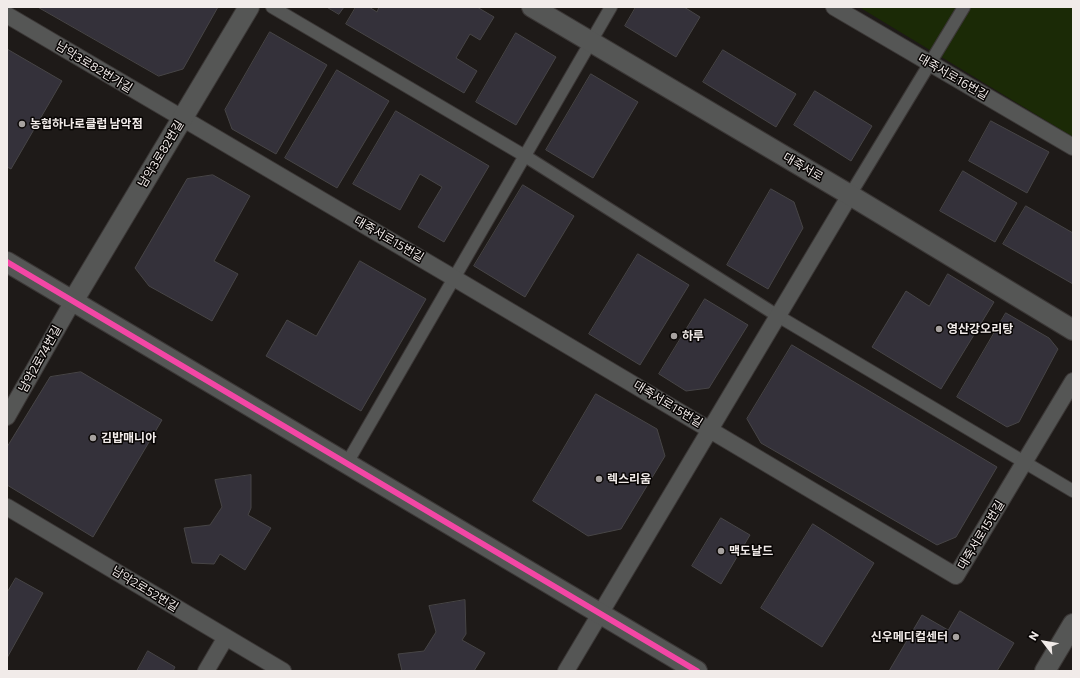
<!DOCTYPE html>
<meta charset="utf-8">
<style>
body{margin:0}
#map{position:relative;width:1080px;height:678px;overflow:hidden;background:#1e1a18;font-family:Commissioner,sans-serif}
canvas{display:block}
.frame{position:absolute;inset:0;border:8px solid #f1ebe9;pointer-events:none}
.north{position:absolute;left:1024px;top:622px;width:40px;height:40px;-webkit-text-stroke:3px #080504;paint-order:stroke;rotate:301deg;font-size:11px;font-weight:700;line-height:16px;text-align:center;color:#f1ebe9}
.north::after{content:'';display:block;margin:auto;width:14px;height:18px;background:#f1ebe9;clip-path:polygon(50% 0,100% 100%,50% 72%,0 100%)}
</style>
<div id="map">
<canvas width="1080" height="678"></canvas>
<div class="frame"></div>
<div class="north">N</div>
</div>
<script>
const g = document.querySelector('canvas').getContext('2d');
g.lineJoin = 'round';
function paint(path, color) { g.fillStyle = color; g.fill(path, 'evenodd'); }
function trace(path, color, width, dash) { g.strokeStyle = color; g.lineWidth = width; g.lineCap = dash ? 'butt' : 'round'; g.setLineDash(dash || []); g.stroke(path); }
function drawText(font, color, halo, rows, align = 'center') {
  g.font = font + ' Commissioner,"Noto Sans KR",sans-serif'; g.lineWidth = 3; g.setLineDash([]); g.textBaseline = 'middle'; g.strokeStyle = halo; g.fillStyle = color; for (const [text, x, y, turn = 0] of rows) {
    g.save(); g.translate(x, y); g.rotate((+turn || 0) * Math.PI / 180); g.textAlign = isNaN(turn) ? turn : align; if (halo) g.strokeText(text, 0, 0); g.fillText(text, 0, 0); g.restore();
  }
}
const green = new Path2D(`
 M859,7H1073V137Z`);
const building = new Path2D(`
 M38,7H218L183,69L159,76Z
 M327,7H344L339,14Z
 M356,7H369L377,12L379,7H477L494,17L480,40L470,34L456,58L477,71L464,93L346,24Z
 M636,7H684L700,17L676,57L625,26Z
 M270,32L327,65L276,154L232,129L225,110Z
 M516,33L556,57L516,125L476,102Z
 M7,49L62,81L11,169L7,167Z
 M723,50L796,94L776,127L703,82Z
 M337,70L389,101L337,188L285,158Z
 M591,74L638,102L593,178L546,150Z
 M815,91L872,126L851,161L794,125Z
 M396,111L489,166L444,242L418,227L442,187L420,174L400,210L353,184Z
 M991,121L1049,152L1027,193L969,161Z
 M963,171L1017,203L995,242L940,211Z
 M213,175L250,196L214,261L238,274L212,321L149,286L135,268L187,179Z
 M523,185L574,216L525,297L474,266Z
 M771,189L794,202L803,228L768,289L727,265Z
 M1026,206L1073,233V284L1003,244Z
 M638,254L689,285L640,365L589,334Z
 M360,261L426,299L361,411L266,356L287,320L316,336Z
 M948,274L994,302L941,389L872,347L906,291L929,306Z
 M705,299L748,325L709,388L686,391L659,374Z
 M1006,313L1049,338L1058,349L1019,422L1007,427L957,397Z
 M792,345L997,467L956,537L937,545L761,443L747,419Z
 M81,372L162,420L93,537L7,485V447L50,377Z
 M596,394L657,429L665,456L621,529L588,536L533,501Z
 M251,475V508L248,515L271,528L245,570L220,554L214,564L192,563L184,528L210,525L222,507L215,480Z
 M721,518L750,535L721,584L692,566Z
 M813,524L874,563L822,647L761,608Z
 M16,578L43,593L7,658V593Z
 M465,600L466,634L462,640L485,653L474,671H402L398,654L424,651L436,632L429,606Z
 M960,611L1014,643L997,671H889L922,615L948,630Z
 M148,651L175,667L173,671H137Z`);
const pedestrian = new Path2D(`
 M272,7L525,156L778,316L1073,491
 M850,195L964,7
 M347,463L611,7`);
const minor = new Path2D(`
 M834,7L1073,147
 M7,15L454,278L956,576L1073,381
 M7,417L73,301
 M7,507L283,671
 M206,671L226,637
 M566,671L850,195`);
const tertiary = new Path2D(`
 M532,7L850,195L1073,330
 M7,262L697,671
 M73,301L249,7
 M1045,671L1073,624`);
const bus1 = new Path2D(`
 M7,262L697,671`);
const markers = [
 [22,124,4,"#a7a2a0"],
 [939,329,4,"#a7a2a0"],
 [674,336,4,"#a7a2a0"],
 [93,438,4,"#a7a2a0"],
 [599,479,4,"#a7a2a0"],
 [721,551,4,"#a7a2a0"],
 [956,637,4,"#a7a2a0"]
];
const streetNames = [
 ["남악3로82번가길",94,67,31],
 ["대죽서로16번길",953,77,30],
 ["남악3로82번길",161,154,-59],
 ["대죽서로",803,167,30],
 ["대죽서로15번길",389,239,30],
 ["남악2로74번길",40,359,-61],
 ["대죽서로15번길",668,404,31],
 ["대죽서로15번길",981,535,-59],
 ["남악2로52번길",145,589,31]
];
const poiNames = [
 ["농협하나로클럽 남악점",30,124],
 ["영산강오리탕",947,329],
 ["하루",682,336],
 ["김밥매니아",101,438],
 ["렉스리움",607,479],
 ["맥도날드",729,551],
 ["신우메디컬센터",948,637,"right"]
];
paint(green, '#1b2a06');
paint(building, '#34313a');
trace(building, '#474546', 1);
trace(pedestrian, '#3b3736', 14);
trace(minor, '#3b3736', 18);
trace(tertiary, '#3b3736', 22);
trace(pedestrian, '#555655', 12);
trace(minor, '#555655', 16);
trace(tertiary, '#555655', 20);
trace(bus1, '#f346a5', 6);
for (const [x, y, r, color] of markers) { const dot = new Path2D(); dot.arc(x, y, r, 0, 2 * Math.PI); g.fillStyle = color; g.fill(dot); trace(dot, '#080504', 1.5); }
drawText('12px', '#f1ebe9', '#080504', streetNames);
drawText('bold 12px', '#f1ebe9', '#080504', poiNames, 'left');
</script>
